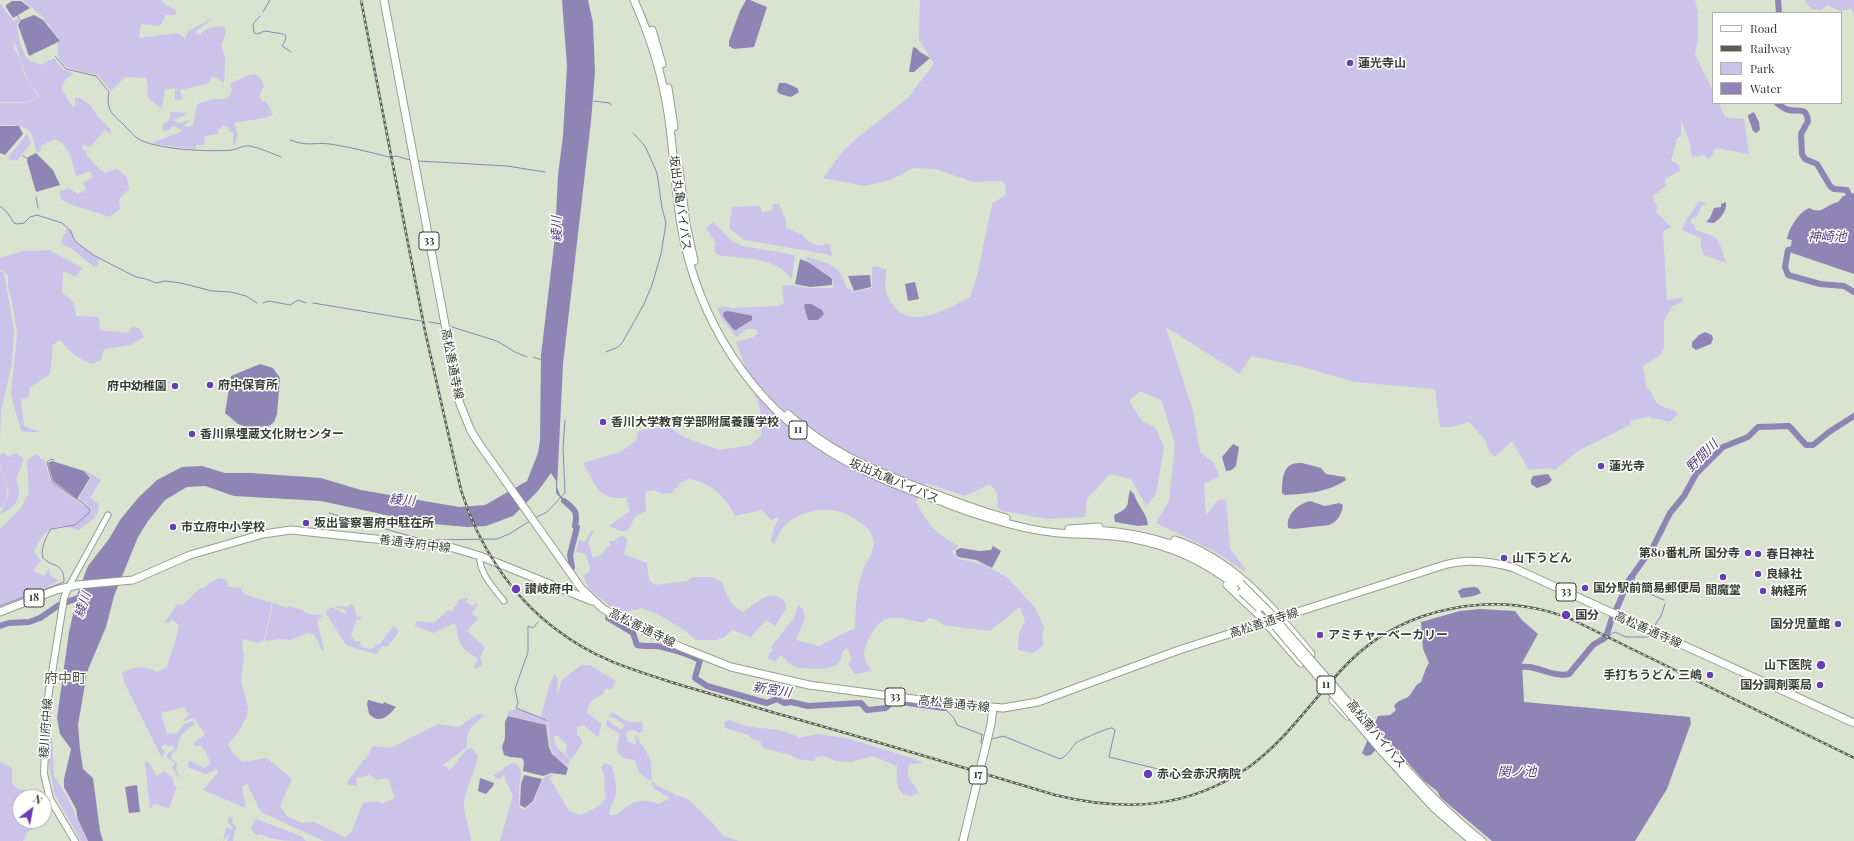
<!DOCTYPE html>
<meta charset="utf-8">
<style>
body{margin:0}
#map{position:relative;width:1854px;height:841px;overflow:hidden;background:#dae3cf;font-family:"Playfair Display",serif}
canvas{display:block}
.legend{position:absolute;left:1712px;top:12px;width:130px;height:92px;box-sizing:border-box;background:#fff;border:1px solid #b0b1ae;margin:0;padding:5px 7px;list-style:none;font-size:12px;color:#393c35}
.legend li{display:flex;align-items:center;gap:8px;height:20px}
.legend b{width:20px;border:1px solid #b0b1ae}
.north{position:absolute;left:12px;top:789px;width:40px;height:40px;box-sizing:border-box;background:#fff;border:1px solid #b0b1ae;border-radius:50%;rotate:32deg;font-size:11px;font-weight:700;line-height:16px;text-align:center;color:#393c35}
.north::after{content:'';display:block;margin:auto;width:14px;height:18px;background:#683eb6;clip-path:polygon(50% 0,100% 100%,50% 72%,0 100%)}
</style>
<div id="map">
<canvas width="1854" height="841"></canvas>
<ul class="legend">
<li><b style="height:5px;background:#fff"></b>Road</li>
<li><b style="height:5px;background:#5a5e54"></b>Railway</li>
<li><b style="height:11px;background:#cbc3e9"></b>Park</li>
<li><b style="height:11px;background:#8f85b4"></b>Water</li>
</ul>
<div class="north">N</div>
</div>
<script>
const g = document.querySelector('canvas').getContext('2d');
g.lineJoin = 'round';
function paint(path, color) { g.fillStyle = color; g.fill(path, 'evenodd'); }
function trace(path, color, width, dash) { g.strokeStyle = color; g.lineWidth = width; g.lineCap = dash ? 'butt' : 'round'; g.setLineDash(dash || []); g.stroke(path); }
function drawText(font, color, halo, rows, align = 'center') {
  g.font = font + ' "Playfair Display","Noto Sans JP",serif'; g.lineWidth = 3; g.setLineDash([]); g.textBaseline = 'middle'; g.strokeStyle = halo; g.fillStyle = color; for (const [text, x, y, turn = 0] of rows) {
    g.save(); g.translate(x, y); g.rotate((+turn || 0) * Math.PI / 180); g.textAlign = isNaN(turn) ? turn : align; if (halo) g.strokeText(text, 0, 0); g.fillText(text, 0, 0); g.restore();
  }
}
const green = new Path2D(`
 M22,0H162L164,4L176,10V15H166L160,26L141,24L139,38L177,33L185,38L188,31L214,18L195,32L198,35L209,28L223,26L226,31L221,46L225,56L224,83L213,76L207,84L180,90L182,99L177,100L175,99V90H180L172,88L165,90L162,109L148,98L147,78L125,77L111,91C106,86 101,76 94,74C89,72 83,73 78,71C56,65 57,56 58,36C52,33 52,29 48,24C41,14 31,7 22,0Z
 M920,0H1695L1698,12V37L1695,55L1713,90V103H1719L1725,117L1744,119L1749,154L1716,148L1709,160L1704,155L1692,157L1690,144L1681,119V135L1677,139L1671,160L1679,165L1680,171L1665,179L1666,186L1652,197L1657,206L1656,212L1671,227L1663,231L1667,300L1683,297L1682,302L1671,307L1664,321V348L1660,355L1643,366L1646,384L1645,386C1652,390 1652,398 1658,404C1664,409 1673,407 1678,414L1670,422L1659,419H1652L1650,416L1630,421V425L1578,451L1555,470L1549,468L1529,470L1512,441L1495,457L1489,451L1485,440L1469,422L1451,427H1440L1435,389L1354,382L1307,368L1251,356L1240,374L1166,327L1193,411L1200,452L1212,461L1220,476L1204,484L1206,515L1218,500H1226L1230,549L1245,568L1244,571L1214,551L1156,523L1169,501L1175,444L1162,401L1140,391L1129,401L1143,422L1155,427L1164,447L1156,494L1146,506L1131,479L1110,474L1087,499L1085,517L1047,519L1003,511L998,508L997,493L990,484L965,496L925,483L916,502C928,525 936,533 958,546L952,552L959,559L982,564L1007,577L1036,609L1044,628L1042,636L1044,644L1034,653L1018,650L1019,632L1025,622L1020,607L990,631L943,625L937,620L929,618L924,623C914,621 900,617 890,618C877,619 865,642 864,654C864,660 869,666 872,671L855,674L848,664L851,660V656L847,648L842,652C841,656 841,661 838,664C831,670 801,670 793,666C789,664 785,658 781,655L775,661L769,659L767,656L773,650L771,647L794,618L798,605L803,609L805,619L796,640L819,646L855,628C856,607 856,586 864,568C869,557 877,549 872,536C870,529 861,523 855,519C834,504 804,508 785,525C780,530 777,538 774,544L771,541L774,528L779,519L778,517L771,520L762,510L735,516C727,498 709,481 688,479L680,483L672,493L663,494L654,490L645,492L646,511L636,516L627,531H620L609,526L630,511L626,498C597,500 596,485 583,463L620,452L636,441L638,431L667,426L686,438L719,450L751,445L761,435L760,409L736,342L754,337L758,333L756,329H747L736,337L720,316L718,309L721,306L730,308L780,306L784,303L782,286L793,285L806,288H833L832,277L812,265L804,256C825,263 841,263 846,287L854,292L872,288V267L877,266L886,270C886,277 884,288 887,295C904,335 944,311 970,297L977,276L992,204L1005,195L1006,186L1002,181L973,182L935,169L913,168L891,180L864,186L823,178L842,152L858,137L908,98L934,64L919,40ZM728,311L749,315L750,322L736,330H734Z
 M1804,0H1854V13L1851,9L1840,11L1827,5L1822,10L1811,9Z
 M0,3L13,21L18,19L19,21L17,24C18,34 21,53 29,60C32,62 38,63 41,65L54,58L63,69L73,74L66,79L61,88L72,106H75V98H80L90,105L96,114L110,129L112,135L105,130L90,147L83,145L81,148L87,152L86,154L97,167L105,173L116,169C126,174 128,178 129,189L119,199L120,209L110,217L69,204L62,200L59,192L68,188L78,194L86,190L83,182L93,178L90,171L76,176C72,161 70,147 56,139L42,145L40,152H37C34,147 35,145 34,140C29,123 14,125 0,125V103H25L40,97C36,90 29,83 26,75C22,64 19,52 14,42V49L20,58L25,76L39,97L26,102H0Z
 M254,74C260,77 262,79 264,86L259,96L262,101H266L273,114L269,117L234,123L238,134L235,144L233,145V132L229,131L228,126H222L221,129L218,130V134L205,136L204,145H196V148L194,149L154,144L156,141L181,132V129L173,126L169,130L163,131V124L169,121L171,112L186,113L184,116L173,120L179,123L190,120L184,126L187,127L193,126L197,104L214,99H224L229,97L232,90L230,84L246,76Z
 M27,134L31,143L17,161L7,159Z
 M1699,201L1708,204L1702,205L1696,218L1691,219V223L1695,225V229C1701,233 1707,233 1713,236C1721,240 1723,255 1726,263L1704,255L1701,247V238L1682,230L1685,222Z
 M773,204H779L786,220V228L803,235C807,243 814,245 823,246L826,243L829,244L833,257L826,254L744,240L729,228L732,207L760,206L762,212L772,211Z
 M713,222L733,242L743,246L795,255L792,277L791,279C779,260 754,259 734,257C728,256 721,258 716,253C715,251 715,249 714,247L716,243L706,228Z
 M67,229L72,230L74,241L99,259L97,266L94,267L71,248L63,245L61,242Z
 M49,250L82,268L76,277L63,271L62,293C73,300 75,302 76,316L99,317L100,330L129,333L132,326L140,329L144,337L131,345L104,349L101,360L93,364C78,359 70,352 60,340L53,345L50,374L29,388V397L21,399L24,426L40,432H25L21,430L11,395L17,334L12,301L8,287V275L0,269V258L23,251Z
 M0,271L4,273L14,330L12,364L1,411L0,439Z
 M4,452L8,457L16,453L23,458C23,467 18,472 16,480C24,497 16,507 0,514L9,494L0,464V455Z
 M35,454L45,461L50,481L83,505H88L78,499L91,478L84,470L101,480L90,498L99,504L97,516L93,508L96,517L79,530C74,529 68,526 63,526C48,525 39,540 34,552L41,561L36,566L34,571L44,576L49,568L50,575L59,581L25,597L0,605V529L21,508L29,493L27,461Z
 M0,468C5,481 13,498 0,509Z
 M591,531H594L588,542L593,558L603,554L605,548L611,546L609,541H614C618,537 621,535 626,537L627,541L624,554L647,563L649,580L655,585L687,581L692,577H712L722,582C726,595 731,606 743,612C758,602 772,585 786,604V609L775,626L766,620L751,637L732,630L725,637L716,640H696L684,630L656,613L641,608L627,612L615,610L601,599L589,588L583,576L589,572L590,568L586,554L576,552L579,540L585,542Z
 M220,578L227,580L228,587L241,588L244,594L272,603L264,640L258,643L243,639L242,645L244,655L241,680L248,708L247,716L239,731L228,744L232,752L242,762L267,758L292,779L280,806L287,816L302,823L314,822L345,837L352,831L363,803L378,801L382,804L395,798L388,778L377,780L370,775L356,778L357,786L349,785L347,782L368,755L373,746L391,748L438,724L459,727L478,714L485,715C472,726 466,728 467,747L443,765L450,770L467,749L471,748L478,755C476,772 465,787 464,804C464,817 470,828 471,841H324L261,812L247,784L242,787L246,808L203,790L218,772L217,769L206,774L187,767L190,761L205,768L211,763L205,751L200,745L197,746L193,744L205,734L194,718L185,721L184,719L189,715L184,707L161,713L167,734L177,733L184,724L193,721L195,724C185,731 178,735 178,748L171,755V758L177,763L176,769L180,778L178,777L172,767L175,763L167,758V754L174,750V747L172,745L168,747L166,744L161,746L165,753L162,758L125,684L122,673C135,666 144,666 157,672L167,667L175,642L179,625L172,620L169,623L165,622L177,604L183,605L200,588H204L211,582Z
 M469,598L466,602L473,606L476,603L478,604L472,614L478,618L467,631L485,647L480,657L482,661V665L477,668L478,670L474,667L478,660C475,655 472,656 468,652C458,645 458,636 456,625L453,624L434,633L415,626L416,621L434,623L447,611H452L460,599Z
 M273,603L287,608L288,606L303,610L304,612L314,615L324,614L317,621L324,650L322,651L314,634L308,633L290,640L280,639L265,641Z
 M349,604L353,605L357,616L361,617V620L357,619L351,636L355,641L360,642L361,647L372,649L375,647L376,644H380L394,625L399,632L387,647L382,646L377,654C366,652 356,648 346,645L325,612L330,608H334L345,614L347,613L342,608L340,609L334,606L349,607Z
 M581,665H590L616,681L611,690L606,688L603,694C593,699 588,702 587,713L602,724L598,737L583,725L577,727V734L583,742L571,760L566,753L567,745L558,736H554C554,747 560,751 568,757L570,761L568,766C565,763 561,762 558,759C547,749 551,737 547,725L549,723L541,717L549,686L555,673L558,680L557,692L559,691L561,681Z
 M517,709L539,717L548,723L546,725L507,715L509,711Z
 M612,712C625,719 626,725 642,721L643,730L640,733L633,730L628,731L626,735L628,742L636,745L635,733C639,743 649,752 651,763C652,769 651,774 652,779L650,781L639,773L635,760C617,758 614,752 620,734L606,726L607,720L611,721L613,725L621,729L625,726L615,718L609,717Z
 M729,720C735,722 741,725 747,726C766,730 782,727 799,738L817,734L846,738L918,760L923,763L909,764C904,782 915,781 918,793C915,795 911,797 906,795C894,791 897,776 897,766L872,756L851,762L836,761L824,756L816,757L814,761L797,759L791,755L763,748L760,741L752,739L749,735L725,728L724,722Z
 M52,734L54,776L68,798L87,841H81L54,793L49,763L50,736Z
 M145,761L149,763L157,776L164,771L173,778L174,785L177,787L169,808L154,804L150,810Z
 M0,762L12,768V784L18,789L29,790L30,797H20V821H40L42,825L36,829L28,831L23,841H0Z
 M515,763C525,770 520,779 519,789C519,796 519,802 520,808L525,810C528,807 532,804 534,801C539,792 541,774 552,774L554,776L549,777L569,811L581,815L599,806L606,798C602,788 608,776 601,768L605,763L612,766C614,774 617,786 616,794C615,802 608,805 610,815H616C631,802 639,797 659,804L670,798L653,788L652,782H654L656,785L675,794L672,797L677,795L689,800L712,822L723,836L739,841H500L513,795L505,780V775H503L501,778L497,779L494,775L510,764Z
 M230,817L233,818L232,823L237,828L235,830L233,841H227L229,836L228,835L223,841L226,828L234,829L227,822Z
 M256,819L301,836L306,841C289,841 275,841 260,834L257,836L251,829L253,823Z`);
const water = new Path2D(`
 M562,0H588L593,23L595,72L591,121L563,364L557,487L560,495L570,506L569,507L556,493V481L551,473L538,491L513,516L486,526L467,527L423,523L321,501L234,496L205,486L187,487L165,500L148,521L138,537L114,596L106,627L87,672L78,725L80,749L83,769L93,778L100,831L103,841H88L78,820L76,809L64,787V779L71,749L60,734L57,718L69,632L78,592L88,566L109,539L120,520L138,498L157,480L182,467L202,466L225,473H251L321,478L361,490L459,507L485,505L527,481L538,453L540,441L541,355L555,237L558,175L563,136L567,66Z
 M746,0H750L767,7L754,47L734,49L729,46V41L740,11Z
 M12,1H21L30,8L13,18L6,7V5Z
 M34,15L43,20L60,41L29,56L18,25L21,20Z
 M913,47L916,48L920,52L930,58L914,72H909Z
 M779,83H786L797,88L799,92L791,97L780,94L777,91Z
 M1754,112L1759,122L1760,130L1756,133L1753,131L1748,117V115Z
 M0,126H19L23,134L5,155L0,153Z
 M36,153L53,170L60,185L36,192L27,161L28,157Z
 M1854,193V274L1792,253L1790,250L1792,240L1787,239C1789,228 1799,212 1809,208C1823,215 1825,205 1838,202L1843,196Z
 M1726,202C1727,211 1721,218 1714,223L1706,222L1710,218L1714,208L1721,207V204Z
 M800,259L808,262L830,277L832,279V285L810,287L795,284Z
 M870,275L871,287L854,291L848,276Z
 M915,282L919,299L908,301L905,284Z
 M805,304H811L822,310L824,314L818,320H808L804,306Z
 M728,311L749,315L752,316V320L736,330H734L723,316L724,312Z
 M1705,332L1712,335L1713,339L1711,344L1696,350L1692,347V342L1699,335Z
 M260,364L273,368L280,378L277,414L274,422L269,426L246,427L238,424L225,413L231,376Z
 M1233,444L1239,447L1236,466L1232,470L1226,471L1222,457Z
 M52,461L84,471L90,478L77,499L53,481L48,463Z
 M1302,463L1321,468L1326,474L1345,477L1346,480C1329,492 1306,494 1285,495L1282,493C1282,484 1282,467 1293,464C1295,463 1299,463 1302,463Z
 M1548,474L1552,480L1548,484L1537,488L1531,484V480L1533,476Z
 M1130,490L1134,494C1137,505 1147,513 1148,525L1138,526L1115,522L1114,515C1132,507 1126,505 1130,490Z
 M1310,501L1325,506L1339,503L1343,505C1342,513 1338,522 1329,525L1294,529L1288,528C1286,514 1298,504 1310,501Z
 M993,546L1001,551L992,568L976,560L958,557L956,554V550L961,548L979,551L991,550Z
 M1474,587L1478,588L1481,593L1474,596L1461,598L1458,591L1463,588Z
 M1480,609L1515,611L1522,620L1538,634L1522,663L1524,702L1690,717L1691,723L1667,789L1635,841H1492L1441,798L1437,791L1424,781L1386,738L1371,755L1366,756L1362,753L1378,716L1390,715L1396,710L1394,706C1398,700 1403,700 1408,697C1414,692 1413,686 1421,682C1424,675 1425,669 1429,663L1423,649L1421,622L1460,611Z
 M368,700L383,704L384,702L396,707C388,716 380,725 369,714L367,704Z
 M508,716L546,725L549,747L552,754L568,768L566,775L551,773L543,776L523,771L524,762L522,758L510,757L504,755L502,747L505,738V722Z
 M524,775L542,779L533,801L525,808L520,805L521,784Z
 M480,778L494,783L493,786L486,794L478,791Z
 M137,785L140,812L129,813L125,787Z`);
const stream = new Path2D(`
 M263,12L270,0
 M17,15L21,21
 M260,16L253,24L254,33L257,34L265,31L283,34L286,36L285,41L282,46L291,52
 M55,56L66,69L96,76L109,92C106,110 111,113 124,125C128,129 132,134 137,138C155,150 210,152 232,150C238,149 243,145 250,146C260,148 271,153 281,157
 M593,101L610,103L611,105
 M290,140C308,147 314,142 330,144C350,147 369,152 389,157L396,156L410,160
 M23,156L28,159
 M418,161L507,166L545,172
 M36,197L38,208
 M0,206L7,212L14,223L17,224L24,223L30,217L37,215L62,223L70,230L75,241L93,255L136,277L146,279L156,283L165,281L181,283L212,291L231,292L246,296L257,303
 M263,303L269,301L290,305L298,300L306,303
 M313,303L421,321
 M429,322L442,324
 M449,326L497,341L515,352L527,357
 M606,352L618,347L622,343L644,304L652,285L661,254L666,223L662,208L657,173L645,146L633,133
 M533,357L542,360
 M329,513L421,539L431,540L497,539L509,534L530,521
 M535,518L547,512L565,493L563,448L565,420
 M1635,577L1631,587V588L1638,589L1664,600
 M0,606L64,582C64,562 53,568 43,558C40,550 46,536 51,529L75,525L89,513L90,510L84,504L52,482L47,462L51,459L54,460
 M534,627L538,622
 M533,628L528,626V652L515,689L518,703L516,708L539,717L547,721
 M1653,628L1661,616L1665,604
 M1591,648L1605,641L1611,634L1615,632L1626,637H1648L1650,635
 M944,708L954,718L957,725L983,735
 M982,735L981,743L983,745
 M992,739L1003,736L1060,759C1068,756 1070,749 1076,743C1080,740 1107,728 1112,728L1115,730L1109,757L1158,769
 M975,776L978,765
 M959,841V839`);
const river = new Path2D(`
 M1778,0L1779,13
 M1777,103C1781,106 1784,109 1789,110C1799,112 1806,106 1808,121L1801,134L1802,154L1805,159L1817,164L1830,186L1834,189L1847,190L1854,209
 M1798,248L1788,250L1785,267L1788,275L1820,284L1844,286L1854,292
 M564,501C575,510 578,511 575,526L577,527L570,555L572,568
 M1616,610L1629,580L1653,547L1670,513L1684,496L1696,474L1723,447L1748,437L1758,427L1789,426L1806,445H1813L1829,432L1854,416
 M608,618L633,633L637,645C647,647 656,645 662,647C675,650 688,654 700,660L695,678L707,686L767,703L777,699L784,703L791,702L808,706L861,703L867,710L886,708L893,701L944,708
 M0,626L9,623L29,622L40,618L59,605L83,596
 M1516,668C1533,662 1551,678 1569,674L1593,645L1606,637L1612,618`);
const tertiary = new Path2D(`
 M480,556C478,571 494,589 504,601
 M69,586L108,515`);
const secondary = new Path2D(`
 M69,586L64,598L47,704L44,774L50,799L75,841`);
const primary = new Path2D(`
 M384,0L460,404L471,431L480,445L581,588L602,608L621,620L683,648L731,667L809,685L943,703L1003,708L1038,702L1179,650L1444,565C1468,558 1491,561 1514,568L1854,723
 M0,612L56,590L77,585L133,580L190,555L263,534L291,530L450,547L480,556L592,601
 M963,841L991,724L993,708`);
const trunk = new Path2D(`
 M634,0C650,36 662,74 668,113C674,152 675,192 682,231C699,320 750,402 827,450C861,472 898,486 935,499C953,506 970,513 989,518C1011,525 1035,531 1058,533C1083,535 1109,534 1134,539C1172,546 1206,562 1236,586
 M652,30L662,64
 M668,88L674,127
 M679,169L686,224L694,261
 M788,414C826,450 872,470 920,488C948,499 977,510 1006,518
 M1069,529L1099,527
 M1094,530C1148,533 1197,547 1240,583
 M1175,540C1236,561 1271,606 1311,654
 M1227,585L1260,616L1301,663
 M1333,700L1348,716
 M1376,745L1433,807L1472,841
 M1385,745C1415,780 1446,813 1482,841`);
const rail = new Path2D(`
 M361,0L425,331L461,490C478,545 511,596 557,630C595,659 630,669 674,683C708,693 742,703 775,713C869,739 962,767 1055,795C1125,812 1188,809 1249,767C1288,739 1315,696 1349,662C1406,605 1499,589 1573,620L1854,758`);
const trunkBridge = new Path2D(`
 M1240,583L1269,612L1385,745
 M1242,592L1259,608
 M1275,626L1380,749`);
const markers = [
 [1350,63,4,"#683eb6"],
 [210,385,4,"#683eb6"],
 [175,386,4,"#683eb6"],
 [603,422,4,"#683eb6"],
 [192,434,4,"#683eb6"],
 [1601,466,4,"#683eb6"],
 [306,523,4,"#683eb6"],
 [173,527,4,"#683eb6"],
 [1748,553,4,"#683eb6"],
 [1758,554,4,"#683eb6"],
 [1504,558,4,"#683eb6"],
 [1758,574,4,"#683eb6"],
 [1723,577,4,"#683eb6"],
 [1585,588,4,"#683eb6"],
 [516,589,5,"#683eb6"],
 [1763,591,4,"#683eb6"],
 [1566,615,5,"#683eb6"],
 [1838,624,4,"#683eb6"],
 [1320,635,4,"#683eb6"],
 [1821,665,5,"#683eb6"],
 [1710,675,4,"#683eb6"],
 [1820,685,4,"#683eb6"],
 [1148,774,5,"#683eb6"]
];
const shields = [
 [429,241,20],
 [798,430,18],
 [1566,592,20],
 [34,598,20],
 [1326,685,18],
 [895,697,20],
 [978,775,18]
];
const shieldNames = [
 ["33",429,241],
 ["11",798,430],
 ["33",1566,592],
 ["18",34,598],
 ["11",1326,685],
 ["33",895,697],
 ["17",978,775]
];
const poiNames = [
 ["蓮光寺山",1358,63],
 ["府中保育所",218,385],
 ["府中幼稚園",167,386,"right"],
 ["香川大学教育学部附属養護学校",611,422],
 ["香川県埋蔵文化財センター",200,434],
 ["蓮光寺",1609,466],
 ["坂出警察署府中駐在所",314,523],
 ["市立府中小学校",181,527],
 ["第80番札所 国分寺",1740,553,"right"],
 ["春日神社",1766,554],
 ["山下うどん",1512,558],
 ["良縁社",1766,574],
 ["国分駅前簡易郵便局",1593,588],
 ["讃岐府中",525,589],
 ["閻魔堂",1723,590,"center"],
 ["納経所",1771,591],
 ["国分",1575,615],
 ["国分児童館",1830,624,"right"],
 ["アミチャーベーカリー",1328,635],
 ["山下医院",1812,665,"right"],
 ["手打ちうどん 三嶋",1702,675,"right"],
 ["国分調剤薬局",1812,685,"right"],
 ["赤心会赤沢病院",1157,774]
];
const streetNames = [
 ["坂出丸亀バイパス",680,203,82],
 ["高松善通寺線",452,364,79],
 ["坂出丸亀バイパス",894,481,23],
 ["善通寺府中線",415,544,7],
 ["高松善通寺線",1264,623,-18],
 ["高松善通寺線",642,628,26],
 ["高松善通寺線",1648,630,24],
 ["高松善通寺線",954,704,6],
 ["綾川府中線",46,728,-86],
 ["高松南バイパス",1376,734,50]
];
const waterNames = [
 ["綾川",557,229,-91],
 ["神崎池",1827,237],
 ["野間川",1702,456,-45],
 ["綾川",402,500,5],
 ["綾川",83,605,-72],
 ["新宮川",772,690,9],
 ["関ノ池",1517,772]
];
const quarterNames = [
 ["府中町",65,679]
];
paint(green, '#cbc3e9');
paint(water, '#8f85b4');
trace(stream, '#8f85b4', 1);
trace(river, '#8f85b4', 6);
trace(tertiary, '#969e8c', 7);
trace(secondary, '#969e8c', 8);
trace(primary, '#969e8c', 9);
trace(trunk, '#969e8c', 9);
trace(tertiary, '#fff', 5);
trace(secondary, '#fff', 6);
trace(primary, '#fff', 7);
trace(trunk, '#fff', 7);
trace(rail, '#5a5e54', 2.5);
trace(rail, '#fff', 1, [3]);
trace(trunkBridge, '#969e8c', 9, []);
trace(trunkBridge, '#fff', 7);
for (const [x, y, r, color] of markers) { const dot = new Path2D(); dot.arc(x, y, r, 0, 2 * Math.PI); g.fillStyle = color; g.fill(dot); trace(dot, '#fff', 1.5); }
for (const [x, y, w] of shields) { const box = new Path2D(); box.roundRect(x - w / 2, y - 9, w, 18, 3); g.fillStyle = '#fff'; g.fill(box); trace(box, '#393c35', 1); }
drawText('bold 11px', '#393c35', null, shieldNames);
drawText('bold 12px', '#393c35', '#fff', poiNames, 'left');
drawText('12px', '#393c35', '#fff', streetNames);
drawText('italic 13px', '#4f3e7b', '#fff', waterNames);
drawText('14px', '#4e5544', '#fff', quarterNames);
</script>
